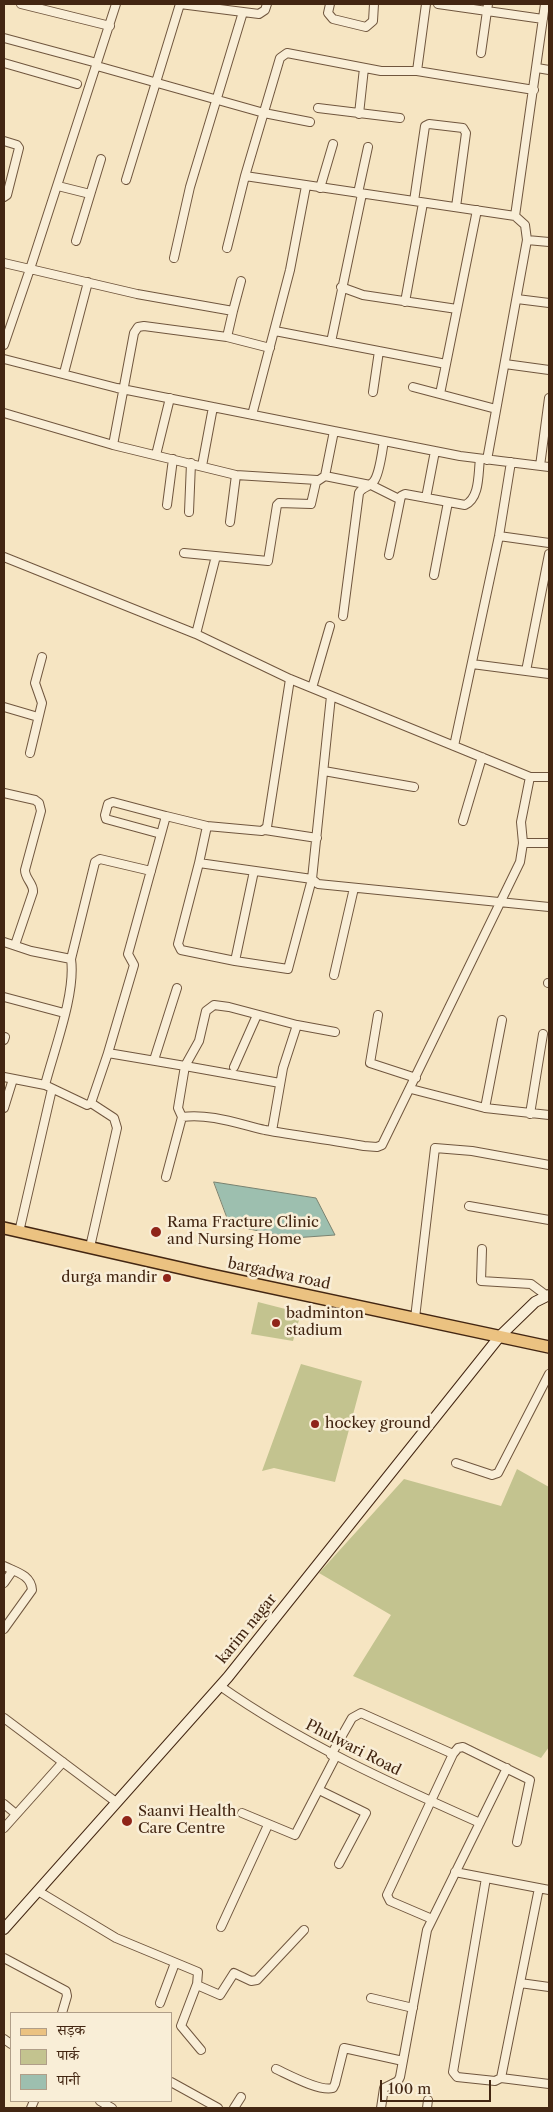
<!DOCTYPE html>
<meta charset="utf-8">
<style>
body{margin:0}
#map{position:relative;width:553px;height:2112px;overflow:hidden;background:#f6e5c2;font-family:"Libre Caslon Text","Noto Serif Devanagari",serif}
canvas{display:block}
.frame{position:absolute;inset:0;border:5px solid #432612;pointer-events:none}
.legend{position:absolute;left:10px;top:2012px;width:162px;height:90px;box-sizing:border-box;background:#f9eed7;border:1px solid #b09e88;margin:0;padding:6px 9px;list-style:none;font-size:15px;color:#432612}
.legend li{display:flex;align-items:center;gap:10px;height:25px}
.legend b{width:25px;border:1px solid #b09e88}
.scale{position:absolute;left:380px;top:2080px;width:111px;height:22px;box-sizing:border-box;border:2px solid #432612;border-top:0;padding-left:6px;font-size:15px;line-height:18px;white-space:nowrap;color:#432612;-webkit-text-stroke:4px #f9eed7;paint-order:stroke}
</style>
<div id="map">
<canvas width="553" height="2112"></canvas>
<div class="frame"></div>
<ul class="legend">
<li><b style="height:6px;background:#ebc281"></b>सड़क</li>
<li><b style="height:14px;background:#c3c38f"></b>पार्क</li>
<li><b style="height:14px;background:#9dbfaf"></b>पानी</li>
</ul>
<div class="scale">100 m</div>
</div>
<script>
const g = document.querySelector('canvas').getContext('2d');
g.lineJoin = 'round';
function paint(path, color) { g.fillStyle = color; g.fill(path, 'evenodd'); }
function trace(path, color, width, dash) { g.strokeStyle = color; g.lineWidth = width; g.lineCap = dash ? 'butt' : 'round'; g.setLineDash(dash || []); g.stroke(path); }
function drawText(font, color, halo, rows, align = 'center') {
  g.font = font + ' "Libre Caslon Text",serif'; g.lineWidth = 5; g.setLineDash([]); g.textBaseline = 'middle'; g.strokeStyle = halo; g.fillStyle = color; for (const [text, x, y, turn = 0] of rows) {
    g.save(); g.translate(x, y); g.rotate((+turn || 0) * Math.PI / 180); g.textAlign = isNaN(turn) ? turn : align; if (halo) g.strokeText(text, 0, 0); g.fillText(text, 0, 0); g.restore();
  }
}
const green = new Path2D(`
 M258,1302L301,1313L293,1341L251,1334Z
 M301,1364L362,1381L335,1482L274,1468L262,1471Z
 M517,1469L549,1487V1747L541,1758L353,1676L391,1615L319,1573L404,1479L501,1506Z`);
const water = new Path2D(`
 M214,1182L316,1198L335,1235L293,1238L230,1225Z`);
const street = new Path2D(`
 M21,4L110,26
 M116,4L30,269L137,294L233,311L241,281
 M180,4L259,14L265,10L267,4
 M330,4L328,13L333,19L366,27L373,21L374,4
 M438,4L543,19
 M4,38L97,63
 M481,53L488,4
 M4,63L77,84
 M97,66L264,113L310,122
 M537,68L549,70
 M417,71L426,4
 M318,108L400,118
 M359,114L364,68
 M4,141L17,145L19,148L7,195L4,197
 M126,180L180,4
 M58,186L90,194
 M320,188L333,144
 M358,193L368,147
 M414,201L425,126L429,124L463,128L466,133L456,207
 M515,216L245,176L280,58L287,53L381,71H417L534,90
 M527,240L549,242
 M76,241L101,159
 M227,248L245,176
 M174,258L190,187L243,12
 M4,263L30,269L4,345
 M341,287L363,295L457,309
 M517,299L549,303
 M405,302L423,203
 M275,331L446,364
 M227,337L270,348
 M331,342L362,194
 M4,359L117,388L460,456L549,467
 M505,364L549,370
 M64,373L88,282
 M413,387L496,409
 M373,392L379,351
 M440,394L477,210
 M4,413L113,445L236,475L317,480
 M252,415L290,270L306,186
 M334,431L325,476L370,485
 M113,445L134,333L138,327L144,326L227,337L233,311
 M156,455L170,398
 M487,460L527,240L525,225L515,216L545,4
 M202,466L213,407
 M540,466L549,398
 M373,486L399,499
 M426,498L435,451
 M167,505L173,459
 M189,512L191,463
 M230,522L236,475
 M499,536L549,543
 M184,553L268,561L277,505L279,503L311,504L316,482L325,476
 M389,555L401,496L405,494L465,505C480,498 478,474 480,459
 M4,557L196,634L290,679L530,777H549
 M434,575L448,502
 M343,616L359,493C362,487 370,487 374,481C380,473 382,451 384,441
 M196,634L216,556
 M472,664L549,674
 M526,671L549,554
 M312,688L330,626
 M331,696L312,879L318,884L549,907
 M4,707L38,717
 M454,746L499,536L511,462
 M30,753L42,703L35,683L42,657
 M324,771L414,787
 M4,793L35,800L39,803L41,811L25,870C25,879 34,884 33,892L15,945
 M463,821L482,757
 M265,830L317,838
 M161,834L106,819L105,815L108,804L113,802L166,816
 M523,843L521,822L530,777
 M199,863L312,879L288,969L235,961L181,950L178,944Z
 M199,863L207,826
 M4,942L31,951L71,959
 M235,961L254,871
 M334,975L354,888
 M548,983H549
 M4,997L64,1013
 M378,1015L370,1063L416,1078
 M4,1040L5,1037
 M108,1053L134,965L128,954L166,816L207,826L262,831L267,827L290,679
 M154,1060L177,988
 M234,1067L257,1015
 M4,1077L45,1085L87,1105L91,1103L108,1053L185,1066L178,1108L182,1117
 M280,1083L185,1066L199,1041L206,1011L214,1005L229,1007L297,1025L335,1032
 M45,1085C54,1050 76,993 71,959L95,862L100,859L151,871
 M411,1089L485,1108L549,1115
 M4,1108L13,1079
 M485,1108L502,1020
 M530,1114L543,1034
 M272,1131L283,1068L297,1025
 M166,1177L182,1117C209,1113 239,1124 265,1130C298,1136 331,1140 364,1146L377,1147L382,1145L520,862L523,843H549
 M469,1206L549,1220
 M19,1232L52,1089
 M90,1247L117,1128L114,1118L91,1103
 M482,1249L481,1281L531,1284L547,1296
 M415,1318L435,1148L472,1151L549,1165
 M456,1463L492,1475L498,1473L549,1374
 M4,1566C16,1572 31,1575 32,1590L4,1629
 M4,1583L13,1570
 M220,1686C301,1743 390,1783 480,1823
 M4,1718L116,1802
 M331,1755L352,1718L361,1713L453,1754
 M319,1790L366,1813L339,1864
 M4,1804L16,1814
 M242,1813L295,1835L336,1756
 M4,1828L63,1762
 M455,1872L549,1890
 M486,1878L453,2072L457,2077L495,2081L501,2078L539,1888
 M38,1891L116,1938L198,1972L197,1985L220,1995L234,1973L251,1981L257,1980L304,1930
 M432,1919L390,1901L387,1895L453,1754L458,1748L463,1747L530,1780L517,1842
 M221,1927L268,1825
 M4,1958L66,1991L67,1996L62,2013
 M520,1983L549,1987
 M197,1984L181,2026L201,2050
 M371,1998L413,2008
 M160,2003L175,1963
 M4,2039L11,2044
 M276,2069C289,2075 320,2092 333,2088L335,2084L344,2048L403,2061
 M501,2078L549,2084
 M171,2082L218,2108
 M100,2101L112,2108
 M31,2108L34,2101
 M234,2108L241,2097
 M381,2108L384,2088L398,2081L400,2077L427,1930L507,1768
 M427,2108L428,2100`);
const secondary = new Path2D(`
 M4,1929L228,1677L500,1336L535,1302L549,1295`);
const primary = new Path2D(`
 M4,1228L207,1274L549,1347`);
const markers = [
 [156,1232,6,"#8f2418"],
 [167,1278,5,"#8f2418"],
 [276,1323,5,"#8f2418"],
 [315,1424,5,"#8f2418"],
 [127,1821,6,"#8f2418"]
];
const poiNames = [
 ["Rama Fracture Clinic",167,1223],
 ["and Nursing Home",167,1240],
 ["durga mandir",157,1278,"right"],
 ["badminton",286,1314],
 ["stadium",286,1331],
 ["hockey ground",325,1424],
 ["Saanvi Health",138,1812],
 ["Care Centre",138,1829]
];
const streetNames = [
 ["bargadwa road",279,1274,12],
 ["karim nagar",247,1629,-51],
 ["Phulwari Road",353,1748,27]
];
paint(green, '#c3c38f');
paint(water, '#9dbfaf');
trace(water, '#798270', 1);
trace(street, '#70563e', 10);
trace(secondary, '#432612', 12);
trace(primary, '#432612', 14);
trace(street, '#f9eed7', 8);
trace(secondary, '#f9eed7', 10);
trace(primary, '#ebc281', 11);
for (const [x, y, r, color] of markers) { const dot = new Path2D(); dot.arc(x, y, r, 0, 2 * Math.PI); g.fillStyle = color; g.fill(dot); trace(dot, '#f9eed7', 2); }
drawText('15px', '#432612', '#f9eed7', poiNames, 'left');
drawText('15px', '#432612', '#f9eed7', streetNames);
</script>
